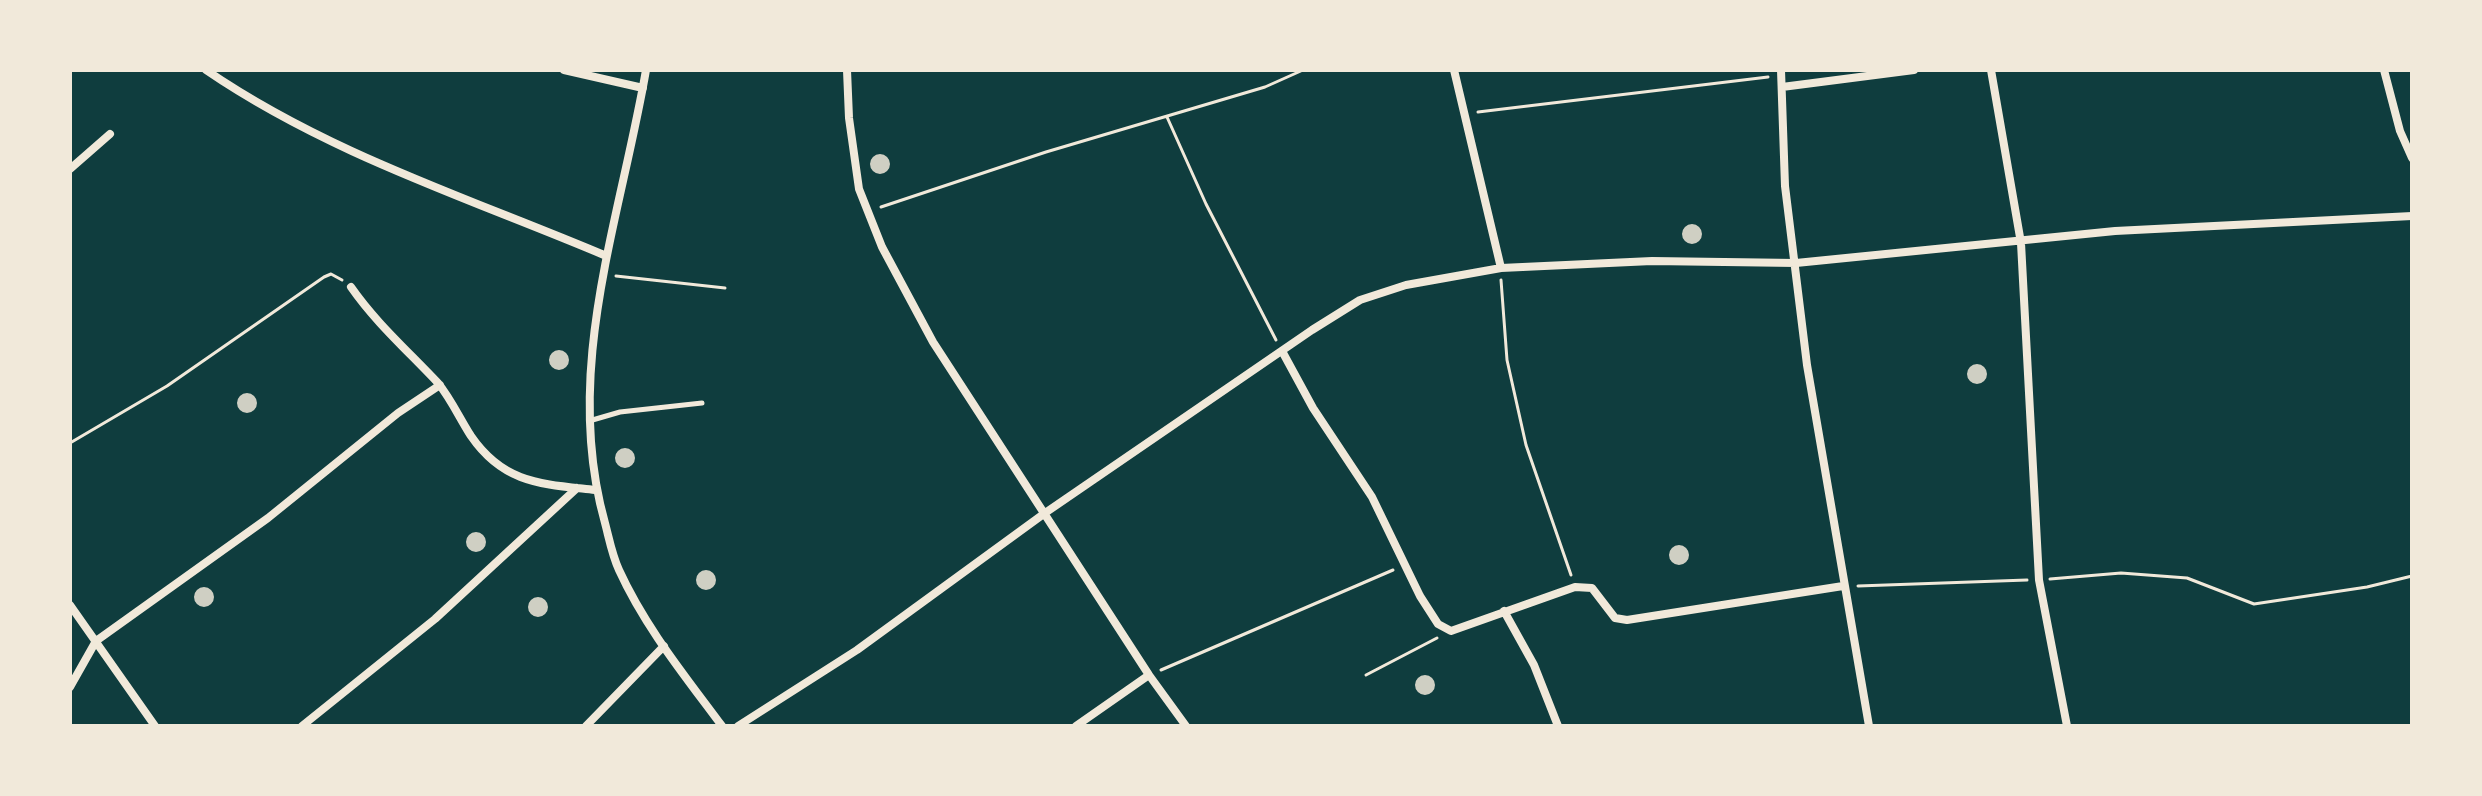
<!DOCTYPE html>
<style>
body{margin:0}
#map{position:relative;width:2482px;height:796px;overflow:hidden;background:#0f3d3e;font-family:"DM Sans",sans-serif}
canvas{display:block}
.frame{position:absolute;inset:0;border:72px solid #f1e9da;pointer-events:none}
</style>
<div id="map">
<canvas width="2482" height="796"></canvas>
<div class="frame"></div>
</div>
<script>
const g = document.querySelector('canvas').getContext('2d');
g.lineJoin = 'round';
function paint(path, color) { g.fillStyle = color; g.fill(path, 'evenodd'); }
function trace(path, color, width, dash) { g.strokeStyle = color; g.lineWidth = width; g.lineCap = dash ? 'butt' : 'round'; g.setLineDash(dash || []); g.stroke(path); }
const building = new Path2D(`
 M870 164a10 10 0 1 1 20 0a10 10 0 1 1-20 0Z
 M1682 234a10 10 0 1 1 20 0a10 10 0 1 1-20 0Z
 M549 360a10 10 0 1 1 20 0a10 10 0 1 1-20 0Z
 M1967 374a10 10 0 1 1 20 0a10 10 0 1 1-20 0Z
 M237 403a10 10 0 1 1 20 0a10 10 0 1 1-20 0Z
 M615 458a10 10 0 1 1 20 0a10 10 0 1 1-20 0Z
 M466 542a10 10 0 1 1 20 0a10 10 0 1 1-20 0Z
 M1669 555a10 10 0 1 1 20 0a10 10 0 1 1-20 0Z
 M696 580a10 10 0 1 1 20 0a10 10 0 1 1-20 0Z
 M194 597a10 10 0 1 1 20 0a10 10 0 1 1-20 0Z
 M528 607a10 10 0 1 1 20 0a10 10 0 1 1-20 0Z
 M1415 685a10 10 0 1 1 20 0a10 10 0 1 1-20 0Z`);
const path = new Path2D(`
 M1478,112L1768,77
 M1167,117L1206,204L1276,340
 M881,207L1046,152L1265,87L1303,70
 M616,276L725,288
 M1501,280L1507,360L1526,445L1571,575
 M70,443L167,386L324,277L331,274L342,280
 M2050,579L2121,573L2187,578L2254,604L2367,587L2412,576
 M1858,586L2027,580
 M1161,670L1393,570
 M1366,675L1437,638`);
const service = new Path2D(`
 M589,421L620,412L702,403`);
const minor = new Path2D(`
 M206,70C329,154 469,198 604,255
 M564,70L643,88
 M646,70C620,221 562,370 605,523C609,538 612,555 619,570C645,627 685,676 722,726
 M847,70L849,118L859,189L882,247L933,342L1149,675L1186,726
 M1454,70L1501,268
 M1781,70L1785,186L1807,365L1869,726
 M1991,70L2021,243L2039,580L2067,726
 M2384,70L2400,131L2412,158
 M1782,87L1914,70
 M70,169L110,134
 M351,287C376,323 408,351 438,383C451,399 460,419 471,436C504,484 542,484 595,490
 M1282,351L1313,408L1372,497L1420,596L1438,624L1451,631L1575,587L1592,588L1615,618L1627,620L1843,586
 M70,605L155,726
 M1504,611L1534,665L1558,726
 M70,687L96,641L268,518L398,413L440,385
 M302,726L435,619L577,488
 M586,726L664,646
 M738,726L857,650L1045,513L1312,330L1360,300L1406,285L1501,268L1652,261L1796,263L2115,231L2412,216
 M1076,726L1149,675`);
paint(building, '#cfcfc3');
trace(path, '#f1e9da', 3);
trace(service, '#f1e9da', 5);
trace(minor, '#f1e9da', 8);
</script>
